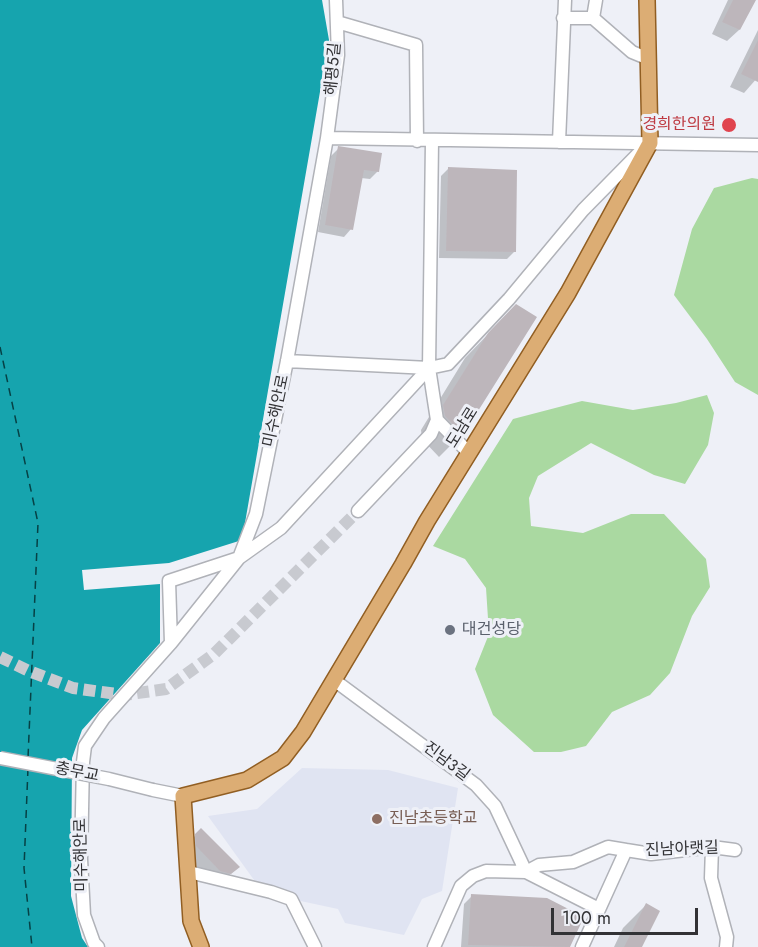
<!DOCTYPE html>
<meta charset="utf-8">
<style>
body{margin:0}
#map{position:relative;width:758px;height:947px;overflow:hidden;background:#eef0f7;font-family:Jost,sans-serif}
canvas{display:block}
.scale{position:absolute;left:551px;top:908px;width:147px;height:27px;box-sizing:border-box;border:3px solid #323235;border-top:0;padding-left:8px;font-size:18px;line-height:21px;white-space:nowrap;color:#323235;-webkit-text-stroke:4px #eef0f7;paint-order:stroke}
</style>
<div id="map">
<canvas width="758" height="947"></canvas>
<div class="scale">100 m</div>
</div>
<script>
const g = document.querySelector('canvas').getContext('2d');
g.lineJoin = 'round';
function paint(path, color) { g.fillStyle = color; g.fill(path, 'evenodd'); }
function trace(path, color, width, dash) { g.strokeStyle = color; g.lineWidth = width; g.lineCap = dash ? 'butt' : 'round'; g.setLineDash(dash || []); g.stroke(path); }
function drawText(font, color, halo, rows, align = 'center') {
  g.font = font + ' Jost,"Noto Sans KR",sans-serif'; g.lineWidth = 6; g.setLineDash([]); g.textBaseline = 'middle'; g.strokeStyle = halo; g.fillStyle = color; for (const [text, x, y, turn = 0] of rows) {
    g.save(); g.translate(x, y); g.rotate((+turn || 0) * Math.PI / 180); g.textAlign = isNaN(turn) ? turn : align; if (halo) g.strokeText(text, 0, 0); g.fillText(text, 0, 0); g.restore();
  }
}
const built = new Path2D(`
 M302,768L388,770L458,788L442,891L422,899L404,935L345,923L338,909L296,900L254,880L208,816L257,809Z`);
const green = new Path2D(`
 M752,178L758,179V395L735,382L707,339L674,295L692,229L714,188Z
 M707,395L714,413L708,445L685,484L654,475L591,443L538,476L529,498L531,526L583,533L631,514H664L706,559L710,587L692,616L670,673L650,695L612,712L586,746L561,752H534L493,715L475,669L489,634L486,588L465,559L433,546L513,419L582,401L633,410L676,403Z`);
const water = new Path2D(`
 M0,0H322L329,40L242,540L169,563L82,570L84,590L160,584V643L82,730L72,758L71,896L82,938L88,947H0Z`);
const shadow = new Path2D(`
 M728,0H754L739,30L727,41L712,34Z
 M758,30V77L744,93L730,87Z
 M339,148L378,171L370,179L361,178L351,229L344,237L318,232L331,156Z
 M449,168L515,251L507,259L439,258L441,176Z
 M535,317L462,434L439,457L422,439L421,430L465,358L493,329Z
 M201,830L238,867L226,878L208,883L185,859L184,847Z
 M472,896L583,917L568,947H461L464,904Z
 M646,905L641,947H614L623,928Z`);
const ferry = new Path2D(`
 M0,347L38,523L28,758
 M28,768L24,868L32,947`);
const building = new Path2D(`
 M733,0H756L740,30L722,22Z
 M758,40V82L741,74Z
 M338,146L382,153L379,172L364,170L353,230L325,225Z
 M448,167L517,170L516,252L446,251Z
 M516,304L537,317L463,435L445,416L443,405L488,333Z
 M201,828L240,867L231,874L220,871L196,846L195,834Z
 M471,894L547,898L584,917L570,947L468,945Z
 M646,903L660,911L642,947H624Z`);
const minorTunnel = new Path2D(`
 M0,657L29,671L73,688L124,695L166,689L214,654L358,511`);
const minor = new Path2D(`
 M596,0L593,18L632,52L649,59
 M563,18H593
 M337,22L416,45L417,141
 M327,138L338,55L336,0
 M559,142L565,0
 M287,361L429,368
 M437,420L469,453
 M358,511L431,434L437,420L429,368L448,364L509,299L583,210L642,150
 M171,643L169,581L239,558L281,528L429,368L432,141
 M334,680L476,785L495,806L526,872L539,865L573,862L608,847L626,850
 M153,790L183,796
 M712,847L711,878L727,937L726,947
 M189,872L271,892L291,899L315,947
 M98,947L94,943L84,915L81,859L83,762L85,746L104,718L171,643L239,558L256,514L287,361L327,138L758,145
 M434,947L461,886L473,876L486,871L526,872L599,909
 M582,947L626,850L651,854L712,847L735,850`);
const major = new Path2D(`
 M201,947L191,921L183,796L247,780L283,758L303,732L403,564L427,521L568,293L650,143L647,0`);
const minorBridge = new Path2D(`
 M0,758L109,779L153,790`);
const markers = [
 [729,125,8,"#e0444e"],
 [450,630,6,"#6b7280"],
 [377,819,6,"#8d6e63"]
];
const streetNames = [
 ["해평5길",334,69,-85],
 ["미수해안로",277,411,-78],
 ["도남로",463,428,-58],
 ["진남3길",446,762,37],
 ["충무교",77,773,11],
 ["진남아랫길",682,850,-2],
 ["미수해안로",82,855,-91]
];
const healthNames = [
 ["경희한의원",716,125]
];
const worshipNames = [
 ["대건성당",462,630]
];
const educationNames = [
 ["진남초등학교",389,819]
];
paint(built, '#e0e4f2');
paint(green, '#aad9a1');
paint(water, '#16a4ae');
paint(shadow, '#0003');
trace(ferry, '#064145', 1.5, [8, 6]);
paint(building, '#bdb6bb');
trace(minorTunnel, '#c8cad0', 12, [12, 6]);
trace(minor, '#b0b2b8', 15);
trace(major, '#915e22', 18);
trace(minor, '#fff', 12);
trace(major, '#dcad74', 15);
trace(minorBridge, '#b0b2b8', 15, []);
trace(minorBridge, '#fff', 12);
for (const [x, y, r, color] of markers) { const dot = new Path2D(); dot.arc(x, y, r, 0, 2 * Math.PI); g.fillStyle = color; g.fill(dot); trace(dot, '#eef0f7', 2); }
drawText('16px', '#323235', '#eef0f7', streetNames);
drawText('16px', '#be3a42', '#eef0f7', healthNames, 'right');
drawText('16px', '#5b616d', '#eef0f7', worshipNames, 'left');
drawText('16px', '#785e54', '#eef0f7', educationNames, 'left');
</script>
